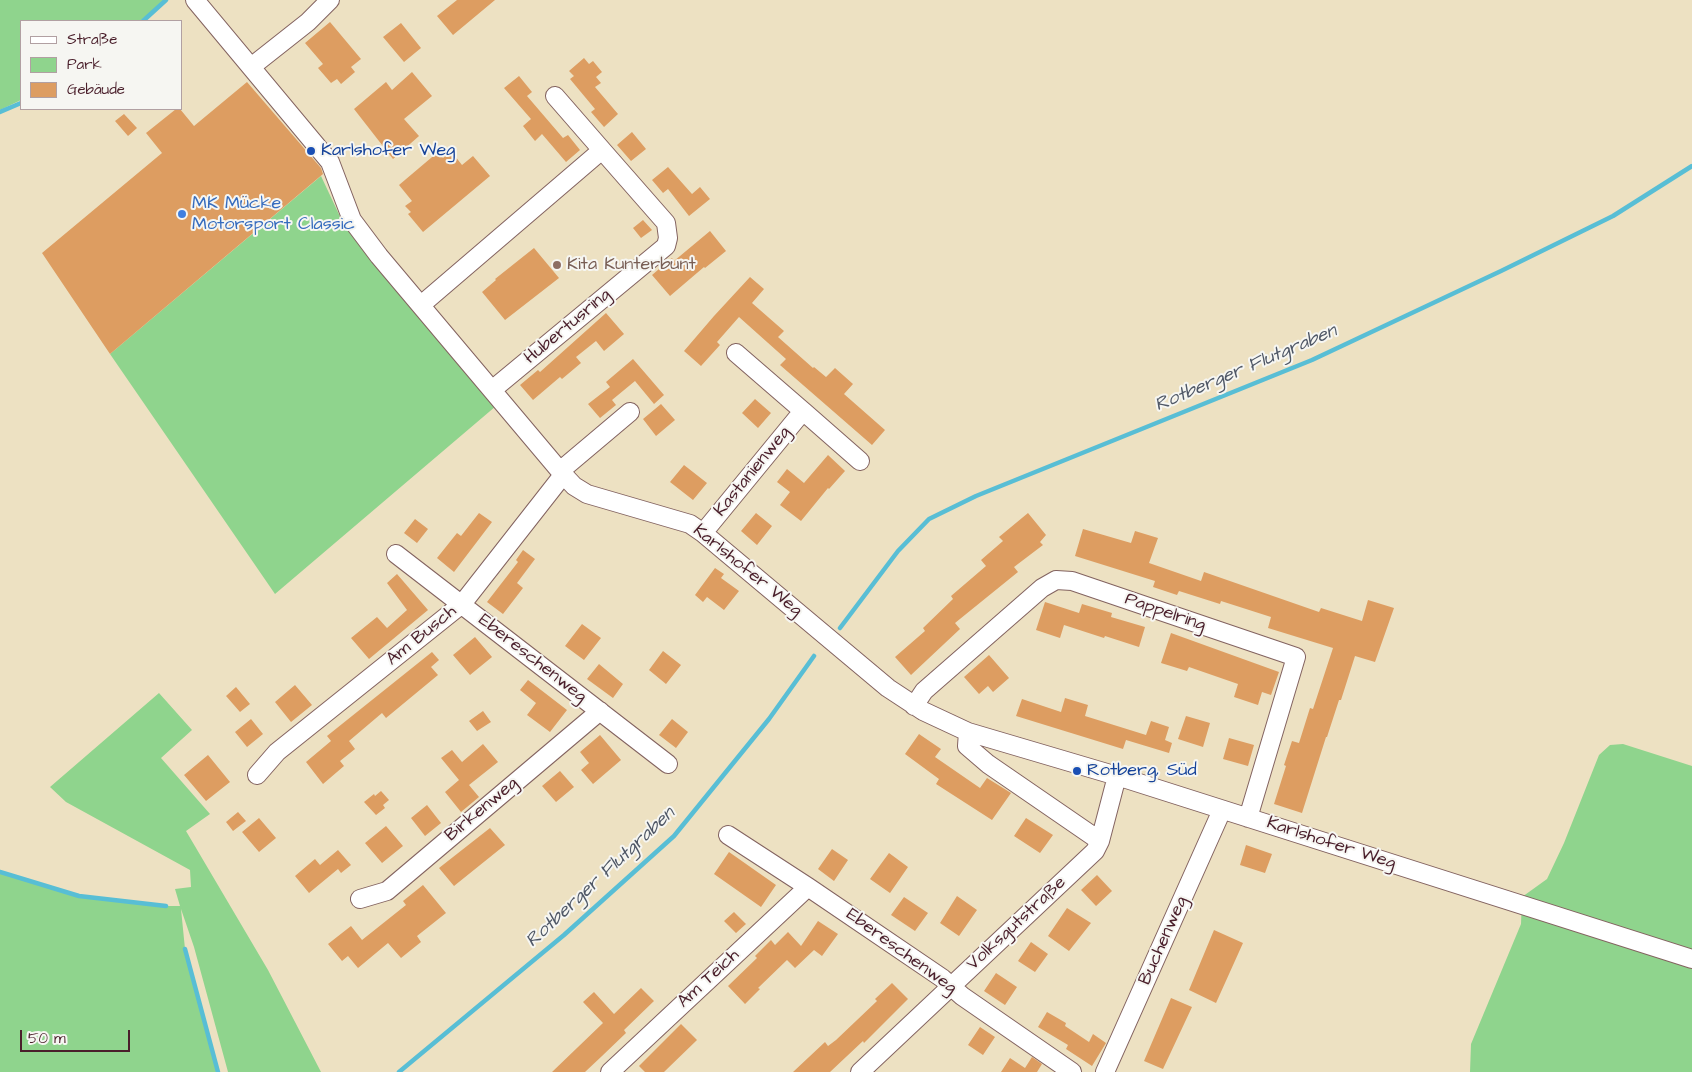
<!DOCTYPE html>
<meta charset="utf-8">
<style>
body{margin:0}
#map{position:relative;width:1692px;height:1072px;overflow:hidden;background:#ede1c2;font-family:"Architects Daughter",sans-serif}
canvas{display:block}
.legend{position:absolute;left:20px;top:20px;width:162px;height:90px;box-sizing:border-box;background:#f6f6f2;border:1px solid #b1a0a2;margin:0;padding:6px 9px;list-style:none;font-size:15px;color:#4a1f2b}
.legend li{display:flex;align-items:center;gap:10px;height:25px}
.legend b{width:25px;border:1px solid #b1a0a2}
.scale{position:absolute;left:20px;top:1030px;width:110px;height:22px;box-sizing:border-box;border:2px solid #4a1f2b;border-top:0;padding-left:6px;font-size:15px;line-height:18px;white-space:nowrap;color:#4a1f2b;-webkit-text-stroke:4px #f6f6f2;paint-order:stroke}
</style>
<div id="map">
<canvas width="1692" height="1072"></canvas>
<ul class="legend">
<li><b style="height:6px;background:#fff"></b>Straße</li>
<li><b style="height:14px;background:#8fd48d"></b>Park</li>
<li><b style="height:14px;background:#dd9d61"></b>Gebäude</li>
</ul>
<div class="scale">50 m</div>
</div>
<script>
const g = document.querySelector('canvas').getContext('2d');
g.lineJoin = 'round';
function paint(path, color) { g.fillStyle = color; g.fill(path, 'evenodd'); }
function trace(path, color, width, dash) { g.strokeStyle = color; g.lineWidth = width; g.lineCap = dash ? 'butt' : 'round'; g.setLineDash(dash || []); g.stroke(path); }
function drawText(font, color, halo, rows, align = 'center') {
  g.font = font + ' "Architects Daughter",sans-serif'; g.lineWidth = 4; g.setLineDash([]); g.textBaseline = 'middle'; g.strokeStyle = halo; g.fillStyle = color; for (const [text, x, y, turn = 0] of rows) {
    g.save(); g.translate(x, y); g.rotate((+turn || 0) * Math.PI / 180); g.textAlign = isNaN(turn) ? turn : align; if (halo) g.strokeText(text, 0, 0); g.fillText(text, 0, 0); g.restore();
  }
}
const green = new Path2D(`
 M0,0H166L140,21H21V100L0,110Z
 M321,176L344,225L496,406L275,594L110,354Z
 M159,693L192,730L161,758L210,814L186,831L268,970L321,1072H228L194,947L181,909L185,949L218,1072H0V872L79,896L166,906H180L175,889L191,887L190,870L66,802L50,787Z
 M1623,744L1692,766V1072H1470L1471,1044L1521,924L1522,897L1547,879L1564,843L1599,755L1610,745Z`);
const stream = new Path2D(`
 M143,21L166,0
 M0,112L21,103
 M840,628L898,551L929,519L976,496L1312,360L1501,271L1613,216L1692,166
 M0,872L79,896L166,906
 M185,949L218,1072
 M399,1072L564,935L674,836L769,719L814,656`);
const building = new Path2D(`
 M457,0H495L453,35L437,16Z
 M330,22L361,59L351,67L355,72L341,84L337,79L331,83L318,68L323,64L305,43Z
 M401,23L421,48L404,62L383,37Z
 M584,58L589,64L593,61L602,72L596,77L601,83L595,87L618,114L604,127L591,112L595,109L570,79L574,76L569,71Z
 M412,72L432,96L404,119L419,136L393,159L354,109L386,82L392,90Z
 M519,76L532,92L527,96L563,138L568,135L580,150L566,162L542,134L535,141L523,126L531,119L504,88Z
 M247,82L321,168L323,174L110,354L42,253L162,153L146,133L176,109H180L194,126Z
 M124,114L137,128L128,136L115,121Z
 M632,132L646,149L631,161L617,145Z
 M451,151L462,165L473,156L490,176L423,232L408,214L411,212L405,206L412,201L399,185L438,152L443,158Z
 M668,167L692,194L700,187L710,199L689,216L668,189L663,193L652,180Z
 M643,220L652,230L641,238L633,228Z
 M710,231L726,251L705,268L704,267L670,296L652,275L672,258L674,261Z
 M534,248L559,278L505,320L482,292L496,280L495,279Z
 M750,277L764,289L752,303L784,331L778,337L813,368L814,367L826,377L835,368L853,384L844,394L885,430L872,445L780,365L786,359L739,317L717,342L720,345L701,366L684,351L714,316Z
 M606,313L624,334L604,351L596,341L576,357L581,363L562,379L560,377L533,400L520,385L538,370L540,372Z
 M633,359L664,395L654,404L635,381L612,400L616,405L600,418L588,404L610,387L606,382Z
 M755,399L771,413L758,428L742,413Z
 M661,404L675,420L656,436L643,419Z
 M828,455L845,471L829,489L828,488L801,521L780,505L790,492L777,482L787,469L804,483Z
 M684,465L707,483L693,500L670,482Z
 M479,513L492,522L454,572L437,558L457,533L461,536Z
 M756,513L772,526L757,545L741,531Z
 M1028,513L1046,535L1040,542L1043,545L1014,567L1018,572L955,623L960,629L911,675L895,657L925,631L923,628L953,599L951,596L986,566L981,560L1003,541L999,537Z
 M415,519L428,529L417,543L404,533Z
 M1083,529L1131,543L1135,531L1158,538L1149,563L1201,581L1204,572L1319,612L1321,608L1362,621L1368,600L1394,608L1375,662L1355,656L1341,700H1339L1327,737H1326L1302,813L1274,804L1286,766L1284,765L1292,741L1299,743L1310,708L1313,709L1333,648L1268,628L1271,617L1221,601L1220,604L1179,591L1177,595L1153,587L1155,581L1075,556Z
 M523,550L535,559L517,583L523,588L503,614L487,602L518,562L516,560Z
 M715,568L724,574L721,578L739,591L724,610L707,597L703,602L695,595Z
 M397,574L428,610L369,659L351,638L377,617L387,628L407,610L387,583Z
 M1045,602L1079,613L1082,604L1112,613L1111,617L1145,627L1139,647L1105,636L1104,638L1064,625L1060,638L1036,630Z
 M582,624L601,638L584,660L565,646Z
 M1171,633L1279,672L1271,695L1262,692L1258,705L1234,697L1238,684L1189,667L1187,671L1161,663Z
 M475,637L492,657L470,675L453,655Z
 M663,651L681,665L666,684L649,670Z
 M432,652L439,660L431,667L438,675L386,718L382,713L349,741L355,749L340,761L344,766L323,784L306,762L331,741L327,736Z
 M989,655L1009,678L993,692L988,686L979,694L964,677Z
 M599,664L623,684L613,698L587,679Z
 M528,680L567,710L550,732L527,715L536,703L520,690Z
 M295,685L312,705L291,722L275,702Z
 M236,687L250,704L240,712L226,696Z
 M1065,698L1088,705L1085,716L1146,735L1151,721L1169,727L1165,740L1172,743L1169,753L1126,740L1123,749L1016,716L1022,699L1061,712Z
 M483,711L491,722L477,731L469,721Z
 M1186,716L1210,723L1203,747L1178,739Z
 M251,719L263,734L247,747L235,732Z
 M672,719L688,732L676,748L659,735Z
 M919,734L941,749L935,757L980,788L987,778L1011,793L992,820L936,784L939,779L905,754Z
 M600,735L621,760L593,784L581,770L589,763L580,752Z
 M1229,738L1254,745L1248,766L1223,759Z
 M483,744L498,762L469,785L479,797L461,812L445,792L459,780L441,758L452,750L462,762Z
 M208,755L230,782L206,801L184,775Z
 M560,771L574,787L556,802L542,786Z
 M381,791L389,800L383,805L385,808L376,815L364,802L374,794L375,796Z
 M427,805L441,823L425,836L411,818Z
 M238,812L246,821L233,831L226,822Z
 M259,818L276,838L259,852L242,832Z
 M1026,818L1053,835L1040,853L1014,836Z
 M386,826L403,846L382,863L365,843Z
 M490,828L505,845L454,886L439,868Z
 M1246,845L1272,854L1265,873L1240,865Z
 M832,849L848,860L834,881L818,869Z
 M338,850L351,865L341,873L338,869L309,893L295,876L315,859L320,865Z
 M729,852L776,885L761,907L714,874Z
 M889,853L908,867L890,893L870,879Z
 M1097,875L1112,891L1096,906L1081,890Z
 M423,885L446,913L417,936L421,942L401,958L388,943L358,968L348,956L342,961L328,944L351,926L362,940L406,905L403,901Z
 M957,896L977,910L959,936L940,923Z
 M904,897L928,913L915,931L891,915Z
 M1067,908L1091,923L1069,951L1048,936Z
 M734,912L746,924L736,933L724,921Z
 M818,921L838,934L822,956L814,950L795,968L787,960L758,988L760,989L745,1004L728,986L757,958L755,956L771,940L775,945L788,932L801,946Z
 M1214,930L1243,943L1216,1003L1189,990Z
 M1031,942L1048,954L1035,972L1018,961Z
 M996,973L1017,987L1005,1005L984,991Z
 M892,983L908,999L864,1043L863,1041L830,1072H793L825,1042L828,1046L836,1040L877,1001L875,999Z
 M641,988L654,1001L624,1030L626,1033L602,1056L585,1072H552L603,1023L583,1002L594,992L614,1014Z
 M1171,998L1192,1007L1163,1069L1144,1061Z
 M1047,1012L1066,1023L1065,1026L1089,1042L1093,1034L1106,1043L1092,1066L1066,1049L1068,1045L1038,1027Z
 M681,1024L697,1040L664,1072H645L639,1066Z
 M980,1027L995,1037L983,1055L968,1045Z
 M1032,1057L1042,1064L1037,1072H1001L1010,1058L1025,1068Z`);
const minor = new Path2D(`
 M195,0L330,162L352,220L379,256L560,471L574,486L587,494L690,524L703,533L888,688L923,711L968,732L1117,776L1692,959
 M251,67L308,22L330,0
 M555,96L602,150
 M421,305L602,150L666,223L668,238L666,246L492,390
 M803,411L860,461
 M560,471L630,412
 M703,533L803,411L736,353
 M396,554L668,764
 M914,706L924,691L1042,588L1056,580L1072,581L1296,657L1248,818
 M968,732L967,746L988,764L1100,841
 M257,775L277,752L462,604L563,475
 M728,835L808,887L942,978L962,996L1072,1072
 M360,899L387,891L600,711
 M610,1072L808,887
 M860,1072L1095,851L1100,841L1117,776
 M1105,1072L1222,810`);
const markers = [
 [311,151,5,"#1a4fb4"],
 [182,214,5,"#3f7fe0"],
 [557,265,5,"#8d6e63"],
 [1077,771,5,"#1a4fb4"]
];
const transitNames = [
 ["Karlshofer Weg",321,151],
 ["Rotberg, Süd",1087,771]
];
const shopNames = [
 ["MK Mücke",192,204],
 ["Motorsport Classic",192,225]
];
const educationNames = [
 ["Kita Kunterbunt",567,265]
];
const streetNames = [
 ["Hubertusring",568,327,-40],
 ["Kastanienweg",753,472,-51],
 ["Karlshofer Weg",747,571,39],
 ["Pappelring",1165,613,19],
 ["Am Busch",422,636,-39],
 ["Ebereschenweg",532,659,38],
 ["Birkenweg",482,810,-40],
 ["Karlshofer Weg",1331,844,18],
 ["Volksgutstraße",1017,924,-43],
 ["Buchenweg",1164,941,-66],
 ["Ebereschenweg",901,952,36],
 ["Am Teich",709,979,-43]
];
const waterNames = [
 ["Rotberger Flutgraben",1246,369,-23],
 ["Rotberger Flutgraben",601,878,-43]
];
paint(green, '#8fd48d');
trace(stream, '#58bed5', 4.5);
paint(building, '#dd9d61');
trace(minor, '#836360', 20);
trace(minor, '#fff', 18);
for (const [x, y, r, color] of markers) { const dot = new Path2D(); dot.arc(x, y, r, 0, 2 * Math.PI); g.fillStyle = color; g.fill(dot); trace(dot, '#f6f6f2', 2); }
drawText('18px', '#164399', '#f6f6f2', transitNames, 'left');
drawText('18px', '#366cbe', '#f6f6f2', shopNames, 'left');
drawText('18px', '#785e54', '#f6f6f2', educationNames, 'left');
drawText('18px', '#4a1f2b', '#f6f6f2', streetNames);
drawText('italic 19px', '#4f5766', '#f6f6f2', waterNames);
</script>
